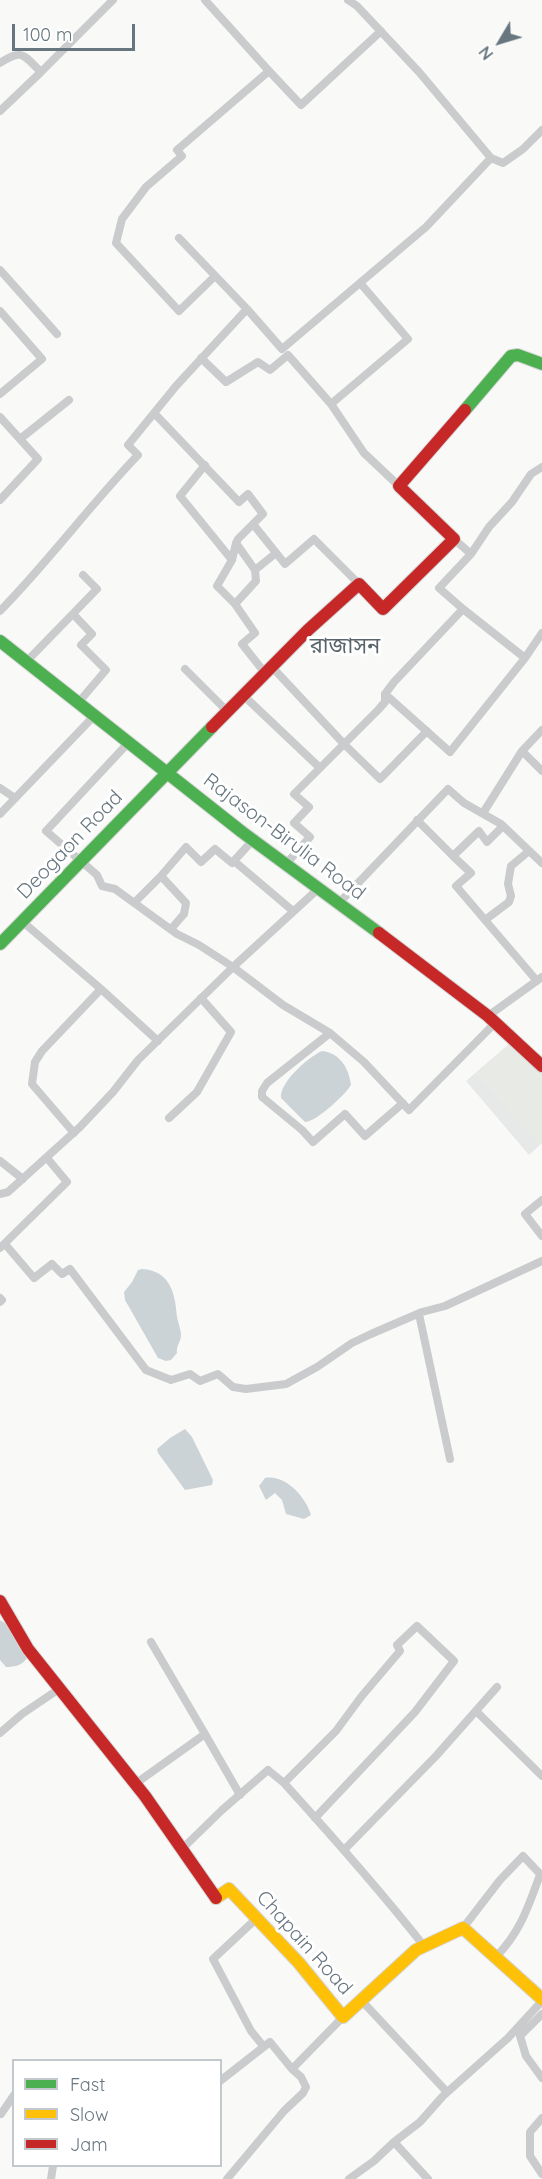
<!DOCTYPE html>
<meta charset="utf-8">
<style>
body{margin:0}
#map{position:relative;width:542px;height:2179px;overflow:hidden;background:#f9f9f8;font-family:Quicksand,sans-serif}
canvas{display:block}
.legend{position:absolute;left:12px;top:2059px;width:210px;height:108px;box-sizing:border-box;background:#fff;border:2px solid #c2c8cc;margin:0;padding:8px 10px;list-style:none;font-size:18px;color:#67767f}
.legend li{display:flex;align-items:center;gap:12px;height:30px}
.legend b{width:30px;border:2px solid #c2c8cc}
.north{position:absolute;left:470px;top:12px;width:60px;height:60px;-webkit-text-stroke:4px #fff;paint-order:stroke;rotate:232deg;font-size:16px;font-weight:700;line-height:24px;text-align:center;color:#67767f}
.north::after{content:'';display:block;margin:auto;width:21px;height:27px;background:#67767f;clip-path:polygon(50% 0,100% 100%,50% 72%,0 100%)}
.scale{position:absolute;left:12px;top:24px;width:123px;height:27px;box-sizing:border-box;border:3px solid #67767f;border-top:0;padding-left:8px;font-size:18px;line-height:21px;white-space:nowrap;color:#67767f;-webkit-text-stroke:4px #fff;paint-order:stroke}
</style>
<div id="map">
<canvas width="542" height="2179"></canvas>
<ul class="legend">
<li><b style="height:8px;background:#4caf50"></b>Fast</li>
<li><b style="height:8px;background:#ffc107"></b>Slow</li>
<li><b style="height:8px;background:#c62828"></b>Jam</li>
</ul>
<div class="north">N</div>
<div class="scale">100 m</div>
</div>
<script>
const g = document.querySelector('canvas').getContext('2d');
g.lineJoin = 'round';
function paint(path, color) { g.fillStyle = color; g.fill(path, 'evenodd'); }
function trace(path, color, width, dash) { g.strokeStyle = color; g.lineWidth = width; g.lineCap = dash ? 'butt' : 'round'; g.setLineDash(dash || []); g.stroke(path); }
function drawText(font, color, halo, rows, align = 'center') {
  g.font = font + ' Quicksand,"Noto Sans Bengali",sans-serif'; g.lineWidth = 6; g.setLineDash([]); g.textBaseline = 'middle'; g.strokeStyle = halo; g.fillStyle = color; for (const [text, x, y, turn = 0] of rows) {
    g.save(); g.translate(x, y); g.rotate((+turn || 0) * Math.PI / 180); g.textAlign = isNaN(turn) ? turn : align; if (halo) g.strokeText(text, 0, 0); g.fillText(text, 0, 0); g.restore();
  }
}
const built = new Path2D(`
 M517,1037L542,1063L477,1073L540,1144L542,1143L529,1155L466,1081Z`);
const green = new Path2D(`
 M516,1039L542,1068V1143L540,1145L477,1073Z`);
const water = new Path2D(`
 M322,1051C340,1053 349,1068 351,1085C345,1095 316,1122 305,1122L281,1098C279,1083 308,1057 322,1051Z
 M142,1269C170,1271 175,1292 177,1317C178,1322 181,1330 181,1335C181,1342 176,1345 177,1353L171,1360L166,1361L158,1358L125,1300L124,1292L132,1282L138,1270Z
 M185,1429L192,1437L213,1480L212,1485L185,1490L158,1453L157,1449L170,1438Z
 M265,1478C285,1474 306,1497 311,1515L304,1519L286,1514L282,1500L275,1493L266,1500L259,1486Z
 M0,1620L9,1626L28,1656C24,1665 15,1667 6,1667L0,1660Z`);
const street = new Path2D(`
 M205,0L269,71L177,150L182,156L146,187L122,219L116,243L179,311L214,277
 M348,0L357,6L419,72L491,158L503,163L523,149L542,130
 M0,63C23,48 23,55 41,72L113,0
 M269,71L301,105L381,31
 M0,111L41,72
 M179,238L247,309
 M0,270L57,334
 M0,311L42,359L0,394
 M201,358L226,382L258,362L270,370L288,355L331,404L408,339L361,284
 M331,404L364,453L399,486
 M155,414L239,502L248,494L263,514L238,539L236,543L255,570L256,581L235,604L217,586L232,560L236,543
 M0,417L38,459L0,500
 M20,439L69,400
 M205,465L180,496L232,560
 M542,467L531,474L512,502L489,527L471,554L439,588L463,609L394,682L385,694L450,752L525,658L542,633
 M253,524L285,564L314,539L359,584
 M454,539L471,554
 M255,570L276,553
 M235,604L255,633L242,644L265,673
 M463,609L525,658
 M0,611C49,561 90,505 138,455L128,445L176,386L247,309L282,349L426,227L491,158
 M73,614L92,634L81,645L106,670L78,703
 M26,662L97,589L83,575
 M272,667L344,744L380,779L427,731
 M185,669L227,711
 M243,695L320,768
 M542,730L522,751L542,771
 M129,742L46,831L97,875L102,886L115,889L177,934L199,945L233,967L283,1005L330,1033L364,1062L409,1110L495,1023
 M0,788L15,798
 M483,813L522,751
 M0,814L95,715
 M417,820L453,856
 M503,826L487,842L479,831L453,856L471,873L456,886L537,981
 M234,861L293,911
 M286,864L310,837L294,823L309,807L294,794L378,710L385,702V694
 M134,903L161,876
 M338,904L448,789L464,803L501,824L542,863
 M485,920L509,902L511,896L508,884L511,866L529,851
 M23,922L101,989L42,1051L35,1062L32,1084L74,1133
 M171,929L184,914L186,903L161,876L186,847L201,862L215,849L232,863L253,840
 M101,989L158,1041
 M488,1016L542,977
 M330,1033L267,1083L262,1091V1097L302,1130L313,1142L345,1114L365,1136L403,1103
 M169,1118L197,1092L231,1032L201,998
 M0,1161L23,1179
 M0,1194L8,1192L80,1127L113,1092L138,1060L233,967L318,889
 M542,1200L525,1214L542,1236
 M5,1244L34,1278L52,1264L62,1274L70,1269L146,1370L171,1380L190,1374L200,1381L218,1374L233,1387L246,1389L286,1384L317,1367L352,1343L371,1334L422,1312L445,1306L542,1261
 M0,1248L67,1182L47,1158
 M0,1298L2,1300L0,1302
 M419,1314L450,1459
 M151,1642L205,1734
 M476,1711L542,1776
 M0,1733L22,1714L59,1689
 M135,1784L205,1734L240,1795
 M315,1818L415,1712L454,1661L417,1626L397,1645L400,1651L361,1697L336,1731L284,1783C332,1836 379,1889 424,1946
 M182,1849L222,1810L268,1770L284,1783
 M344,1850L436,1756L497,1687
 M257,1918L213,1959L251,2031L264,2047
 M463,1928L500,1880L523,1856L542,1876
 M496,1957C521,1931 528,1907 540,1875
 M361,2000L447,2092
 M542,2014L520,2036L526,2056L542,2078
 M220,2081L270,2042L292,2069L343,2017
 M1,2114L14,2095
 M542,2118L530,2132V2156L542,2174
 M394,2142L428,2179
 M51,2179L53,2166
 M227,2179L284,2111L303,2093L306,2087L301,2077L292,2069
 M349,2179L374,2161L394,2142L420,2122L443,2096L508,2038L542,2001`);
const fast = new Path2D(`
 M465,410L511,356L518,355L542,364
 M0,641L242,832L379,933
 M0,944L212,727`);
const slow = new Path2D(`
 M216,1898L229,1889L299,1963L343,2017L416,1950L463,1928L542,1999`);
const jam = new Path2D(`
 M212,727L308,630L359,584L383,609L454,539L399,486L465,410
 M379,933L488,1016L542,1066
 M0,1601L28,1649L145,1796L216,1898`);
const streetNames = [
 ["Rajason-Birulia Road",284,837,37],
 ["Deogaon Road",70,845,-46],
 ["Chapain Road",304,1943,48]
];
const quarterNames = [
 ["রাজাসন",345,646]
];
paint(built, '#e7e9e8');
paint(green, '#e8eae6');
paint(water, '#ccd3d6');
trace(fast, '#d4d5d5', 14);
trace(slow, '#d4d5d5', 14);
trace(jam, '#d4d5d5', 14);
trace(street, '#cacbcc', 8);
trace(fast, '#4caf50', 12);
trace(slow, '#ffc107', 12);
trace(jam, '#c62828', 12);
drawText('20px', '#67767f', '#fff', streetNames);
drawText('22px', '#59646b', '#fff', quarterNames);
</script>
